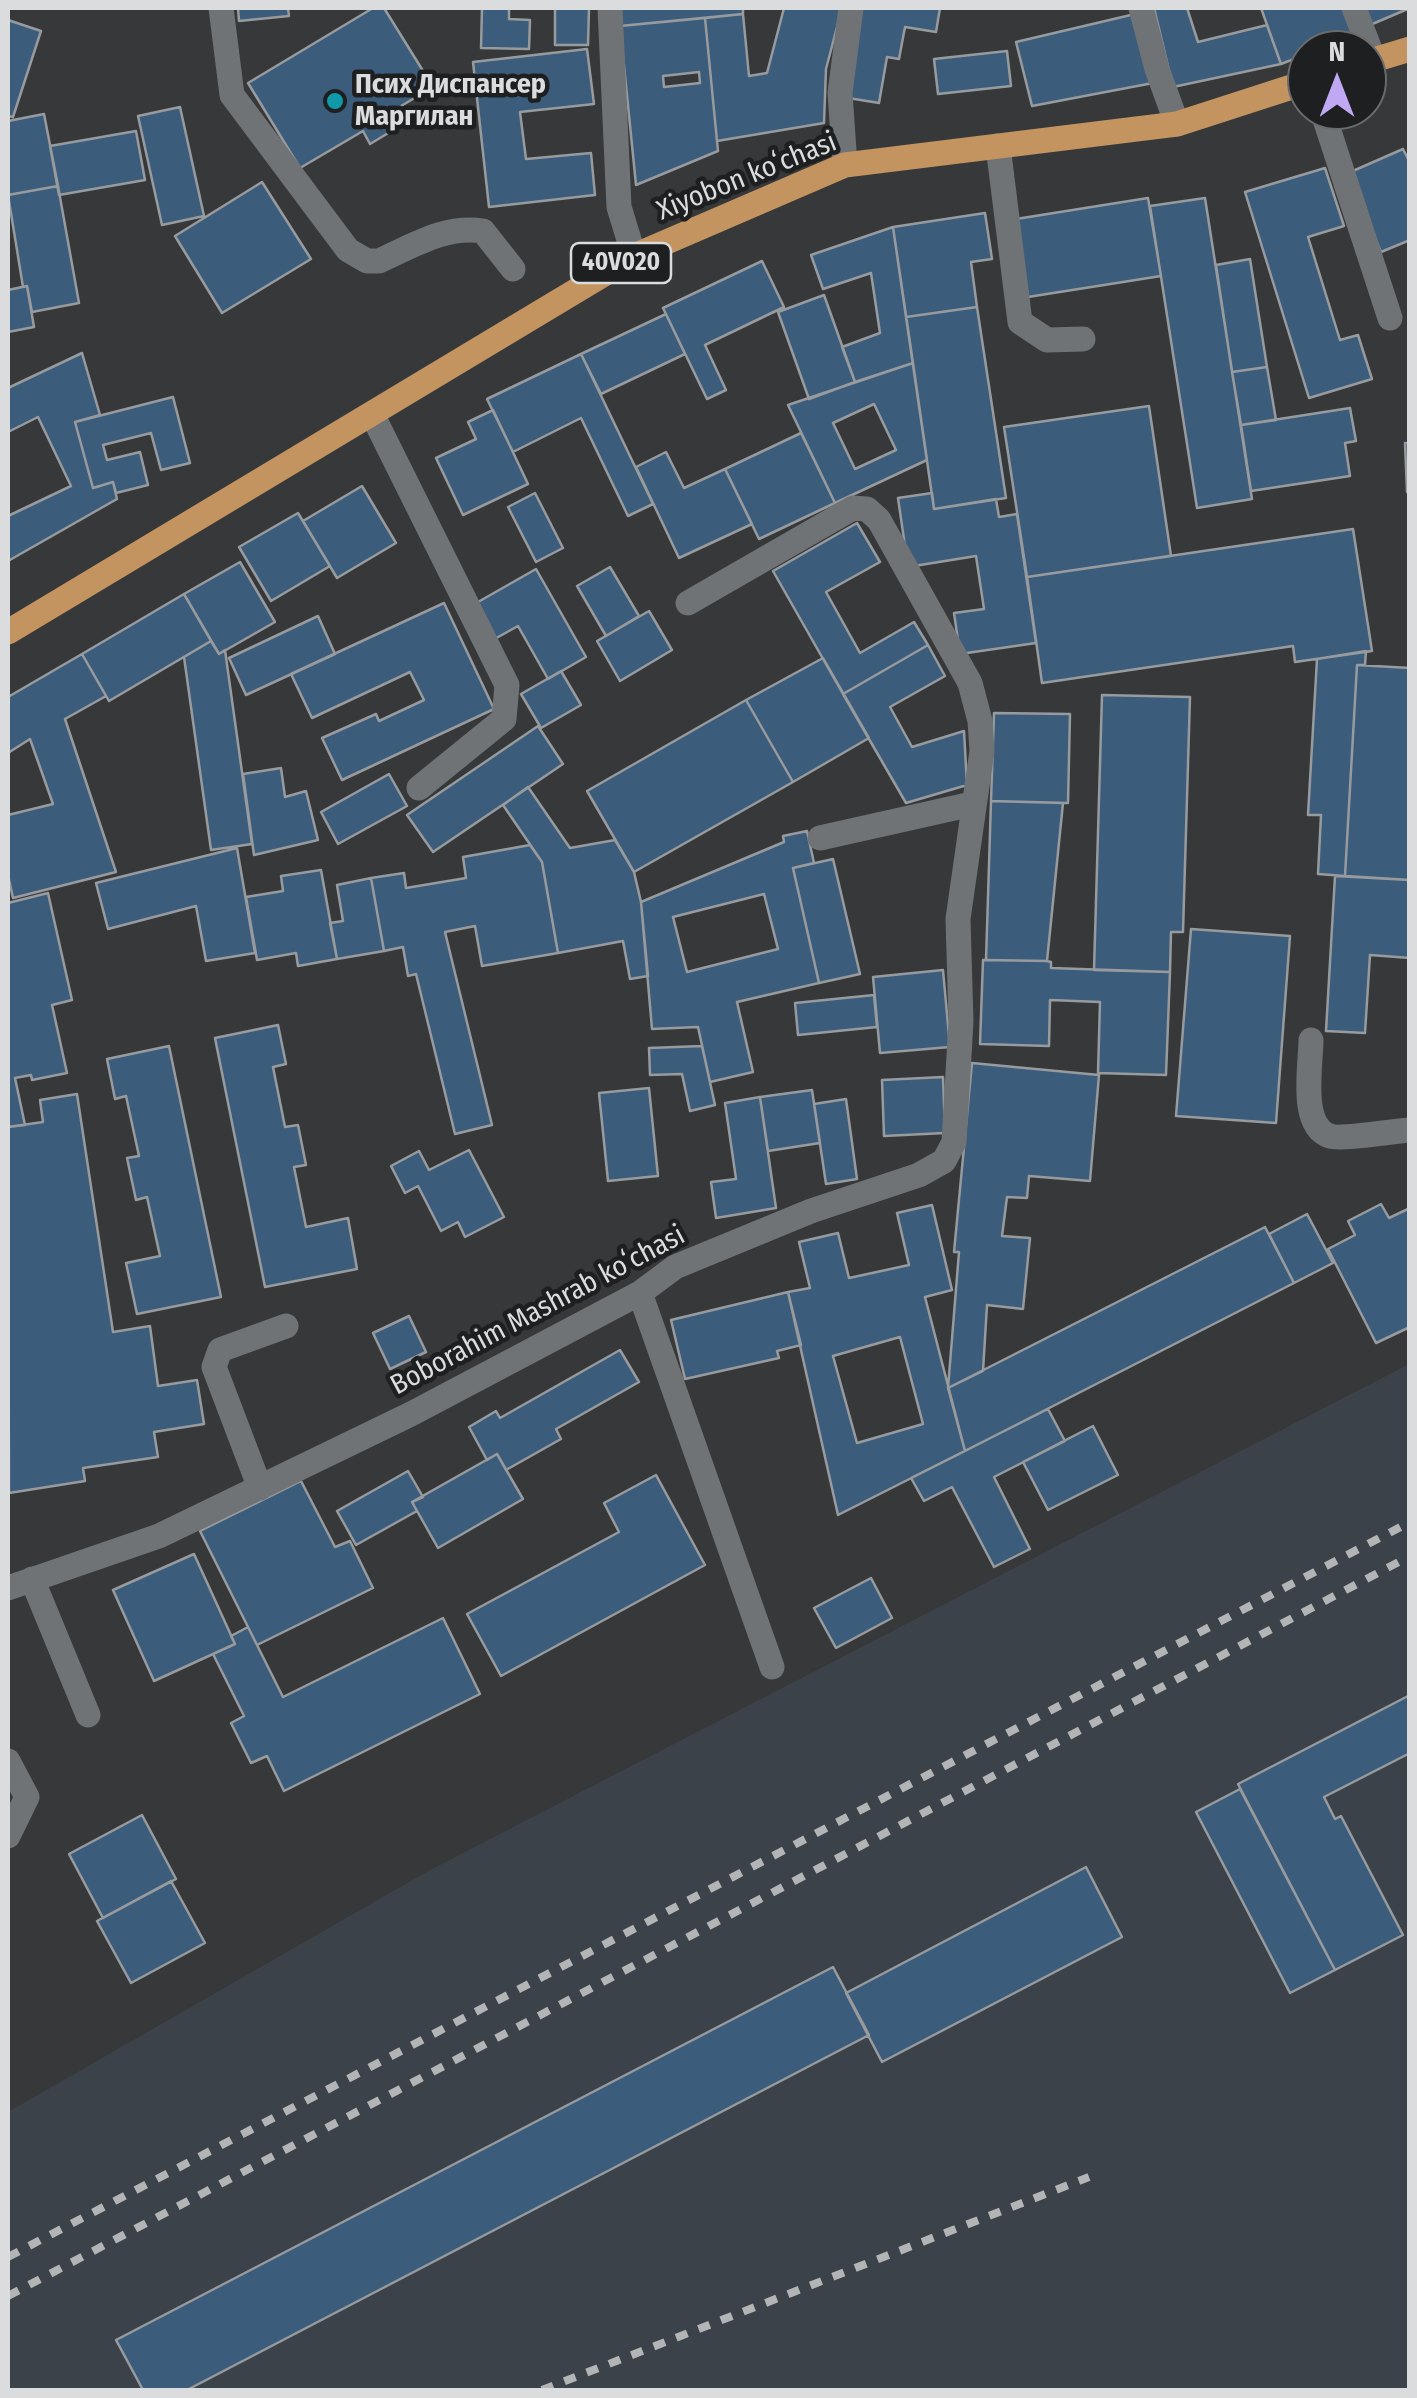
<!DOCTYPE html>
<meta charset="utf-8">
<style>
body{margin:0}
#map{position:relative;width:1417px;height:2398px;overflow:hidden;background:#36383a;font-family:"Fira Sans Condensed",sans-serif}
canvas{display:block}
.frame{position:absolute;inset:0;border:10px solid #dadcdd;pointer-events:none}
.north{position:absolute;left:1287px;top:30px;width:100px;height:100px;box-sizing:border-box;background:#1e1f20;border:2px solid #696b6c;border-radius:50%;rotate:0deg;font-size:28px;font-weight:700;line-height:40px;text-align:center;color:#dadcdd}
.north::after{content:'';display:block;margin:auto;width:35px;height:45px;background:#c1a8f3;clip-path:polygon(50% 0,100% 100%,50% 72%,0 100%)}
</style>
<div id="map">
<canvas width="1417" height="2398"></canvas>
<div class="frame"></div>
<div class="north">N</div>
</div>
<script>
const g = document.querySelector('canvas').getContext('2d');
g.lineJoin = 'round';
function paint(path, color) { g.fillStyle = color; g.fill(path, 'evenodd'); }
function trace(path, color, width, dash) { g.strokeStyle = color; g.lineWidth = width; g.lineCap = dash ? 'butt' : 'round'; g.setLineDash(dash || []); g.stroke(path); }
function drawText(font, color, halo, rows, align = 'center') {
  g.font = font + ' "Fira Sans Condensed",sans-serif'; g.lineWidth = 9; g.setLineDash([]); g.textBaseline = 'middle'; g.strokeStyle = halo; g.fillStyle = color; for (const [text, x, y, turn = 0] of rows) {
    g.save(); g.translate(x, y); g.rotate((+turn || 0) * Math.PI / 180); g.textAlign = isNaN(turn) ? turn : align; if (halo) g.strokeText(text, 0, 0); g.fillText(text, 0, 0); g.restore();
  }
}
const built = new Path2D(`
 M1409,1364V2390H8V2112L428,1871Z`);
const building = new Path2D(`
 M238,8H288L289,16L239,21Z
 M373,8H384L433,87L386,115L395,129L370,144L363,131L300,168L248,83Z
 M482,8H509V19L530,20L529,49L481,48Z
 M555,8H589L588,45H555Z
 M621,8H743V14L620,26Z
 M784,8H842L826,69L824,123L717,141L705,18L743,14L749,76L767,73Z
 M857,8H940L936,32L905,27L899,59L887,57L879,103L842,97Z
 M1154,8H1187L1198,42L1267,25L1281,64L1173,87Z
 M1261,8H1344L1354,36L1318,50H1307V54L1281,64Z
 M1362,8H1410L1370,25Z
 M1135,14L1153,83L1032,106L1016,42Z
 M705,18L718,151L636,185L620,26ZM699,72L700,83L664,87L663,76Z
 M8,20L41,31L13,117L8,116Z
 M587,49L594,104L520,112L526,159L591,153L595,195L489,207L473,62Z
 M1007,51L1011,86L938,94L934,59Z
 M180,107L204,216L162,225L138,116Z
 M44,114L58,186L8,195V121Z
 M136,131L145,180L59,195L50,146Z
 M1403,149L1410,163V240L1381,252L1346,174Z
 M1325,168L1344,226L1308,237L1340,340L1358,335L1372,379L1309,398L1245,192Z
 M262,182L311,259L222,313L175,236Z
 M58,186L79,303L32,312L27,286L23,287L8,195Z
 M1148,198L1161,276L1028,297L1016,219Z
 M1205,198L1252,499L1197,508L1150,206Z
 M985,213L992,259L971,262L977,307L906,317L893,227Z
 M893,227L913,363L855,382L842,347L880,333L871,273L823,289L811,255Z
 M1250,259L1267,367L1232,372L1216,265Z
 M762,261L784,307L705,345L726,390L707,399L663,308Z
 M27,286L34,327L8,332V290Z
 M824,295L855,382L809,399L778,312Z
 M977,307L1006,498L934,509L906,317Z
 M666,314L685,354L601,394L581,354Z
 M82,353L100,415L75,422L93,488L113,482L117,499L8,561V516L71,486L38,417L8,432V388Z
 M581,354L653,504L628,516L581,418L513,452L487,399Z
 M913,363L927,460L835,503L788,405ZM874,404L896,450L855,469L833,423Z
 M1267,367L1276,420L1241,425L1232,372Z
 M173,397L190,463L161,470L151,433L103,445L107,460L140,452L148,485L116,493L113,482L93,488L75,422Z
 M1149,406L1171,556L1027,577L1004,427Z
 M1350,408L1356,441L1345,443L1350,476L1251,491L1241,425Z
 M493,410L528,484L463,515L436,458L476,439L468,422Z
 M801,433L835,503L759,539L725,469Z
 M1405,443H1410V492H1407Z
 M666,452L684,488L725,469L752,524L679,558L636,467Z
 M362,486L396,543L337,578L303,521Z
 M535,493L563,548L536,562L508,507Z
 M932,493L934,509L996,499L999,517L1017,514L1036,643L960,654L954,613L984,609L976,556L908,567L898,498Z
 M298,513L330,566L271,601L239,547Z
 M857,523L880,562L826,592L860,653L914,622L928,645L843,694L773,571Z
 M1353,529L1372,651L1295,662L1293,646L1042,683L1027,577Z
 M240,562L275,622L219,654L184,594Z
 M610,567L639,616L606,636L577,586Z
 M536,569L586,657L548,679L518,626L491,641L471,606Z
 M184,594L211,641L109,701L82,654Z
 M444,603L494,709L342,780L322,738L376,714L379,721L424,700L410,672L312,718L291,674Z
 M649,611L672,650L620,681L597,641Z
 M318,616L335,654L246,695L229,658Z
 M211,641L219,654L225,650L252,844L211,850L184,657Z
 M928,645L945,676L890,707L912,747L964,731L967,785L906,803L843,694Z
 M1366,651L1365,665H1357L1345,876L1318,874L1321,815H1308L1317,659Z
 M82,654L106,696L65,719L116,872L13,898L8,875V815L53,804L30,739L8,753V697Z
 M823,658L869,738L793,782L746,700Z
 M1357,665L1410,668V880L1345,876Z
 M561,671L581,705L541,728L521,694Z
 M1102,695L1190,697L1183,932H1171L1170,972L1094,970Z
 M746,700L793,782L634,872L587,791Z
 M994,713L1070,714L1068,803L991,801Z
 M538,726L563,764L433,852L407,815Z
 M281,768L285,797L306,791L318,840L254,855L243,774Z
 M389,774L407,806L338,844L321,812Z
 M528,787L570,848L615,840L634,872L641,902L648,976L630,979L623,941L558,953L542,862L503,805Z
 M991,801L1063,803L1047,961L986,960Z
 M807,831L814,863L793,868L819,983L737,1002L753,1072L710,1082L698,1027L652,1029L641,902L784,842L783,836ZM764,894L778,949L687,972L673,917Z
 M530,845L542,862L558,953L482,966L475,926L445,932L492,1125L455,1134L416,974L408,976L403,947L384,951L371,878L404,873L406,888L466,878L463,857Z
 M237,848L255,953L206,961L196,906L108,929L96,883Z
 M833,859L860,974L819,983L793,868Z
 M321,870L337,959L298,966L296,953L257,960L246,897L283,891L281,876Z
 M1335,876L1410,880V958L1370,955L1365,1033L1326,1031Z
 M371,878L384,951L337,959L330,923L343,921L337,885Z
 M48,893L72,1000L52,1005L67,1073L32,1080L31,1075L15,1078L25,1125L8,1127V903Z
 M1191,929L1290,936L1276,1123L1176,1116Z
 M983,960L1047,961L1051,962V968L1170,972L1166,1075L1098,1073L1100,1002L1050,1000L1049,1046L980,1044Z
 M943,970L950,1047L880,1053L873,977Z
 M874,995L877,1027L798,1035L795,1003Z
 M278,1025L286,1064L273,1067L285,1127L298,1125L306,1165L294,1167L306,1227L348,1218L357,1269L265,1287L215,1038Z
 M169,1046L221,1297L137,1314L126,1263L160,1256L147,1197L136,1200L127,1158L139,1156L126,1096L115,1099L107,1059Z
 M702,1046L715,1105L690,1111L682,1074L650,1075L649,1048Z
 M972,1063L1099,1075L1090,1181L1029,1176L1027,1198L1007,1197L1002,1236L1030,1238L1023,1309L987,1305L983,1371L948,1388L959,1252H954Z
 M943,1077L945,1133L884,1136L882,1080Z
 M649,1088L658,1176L608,1181L599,1093Z
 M812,1090L820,1143L768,1151L760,1097Z
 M77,1094L113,1332L150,1326L158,1386L197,1380L204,1424L154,1432L158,1457L83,1468L85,1481L9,1493L8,1127L43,1122L40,1100Z
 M760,1097L776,1208L716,1218L711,1182L736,1179L725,1103Z
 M846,1099L857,1179L826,1184L814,1104Z
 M469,1150L504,1217L465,1237L458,1222L441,1231L418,1186L405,1193L391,1166L419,1151L429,1170Z
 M1381,1204L1389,1218L1410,1208V1327L1376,1343L1328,1249L1355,1235L1348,1221Z
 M932,1205L952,1290L925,1297L965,1451L838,1515L788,1292L810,1288L799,1242L838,1233L849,1278L909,1265L897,1213ZM900,1337L923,1424L857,1443L833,1356Z
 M1307,1214L1333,1263L1294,1283L1269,1234Z
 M1265,1227L1294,1283L965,1451L948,1388Z
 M788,1292L801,1345L777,1351L779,1358L685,1379L671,1320Z
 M409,1316L426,1352L390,1369L373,1333Z
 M620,1350L639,1382L556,1429L561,1439L506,1470L497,1454L487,1460L469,1427L496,1411L500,1418Z
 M1048,1409L1065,1441L994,1477L1030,1549L994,1567L952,1487L924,1501L911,1478Z
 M1093,1426L1118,1475L1048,1510L1023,1462Z
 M497,1454L523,1499L438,1548L412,1502Z
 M408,1471L423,1497L412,1502L417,1511L356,1545L337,1511Z
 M656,1475L705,1565L501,1676L467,1614L619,1532L604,1503Z
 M301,1481L335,1547L350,1541L373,1588L257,1645L200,1531Z
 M194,1554L235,1644L154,1681L113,1590Z
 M871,1578L892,1618L836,1648L814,1608Z
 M443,1618L480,1694L284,1791L267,1756L251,1763L231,1723L244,1716L213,1654L235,1644L231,1636L248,1627L283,1697Z
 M1410,1695V1753L1324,1797L1335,1819L1341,1816L1403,1935L1335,1970L1238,1784Z
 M1240,1789L1335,1970L1290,1993L1196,1812Z
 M142,1815L176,1879L103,1918L69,1854Z
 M1086,1867L1122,1937L882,2062L846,1993Z
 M171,1881L205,1943L131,1983L97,1921Z
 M833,1967L869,2035L187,2390H143L116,2340Z`);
const minor = new Path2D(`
 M221,8L232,95L348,250L367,261H379C413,246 445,225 483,231L513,269
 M610,8L619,207L634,256
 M1141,8L1157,69L1177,124
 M1354,8L1374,60
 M1322,110L1390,318
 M998,146L1020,322L1047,340L1083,339
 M845,165L840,93L851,8
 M372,414L507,685L504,719L419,788
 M820,838L972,804
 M1311,1040C1311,1065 1299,1126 1330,1136C1341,1140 1394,1131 1410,1130
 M640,1293L772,1667
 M260,1488L214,1367L220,1350L286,1326
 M32,1579L88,1715
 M8,1588L159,1536L411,1414L640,1293L675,1267L811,1211L919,1175L944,1161L954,1142L961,1021L958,919L982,751L980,721L970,683L879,520L867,509L853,508L688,603
 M8,1761L27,1797L8,1836`);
const major = new Path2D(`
 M1367,62L1410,49
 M8,632L634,256L845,165L1177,124L1307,82`);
const rail = new Path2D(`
 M8,2257L1410,1522
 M8,2296L1410,1556
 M542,2390L1089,2177`);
const markers = [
 [335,101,10,"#0f9aa8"]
];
const shields = [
 [621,263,100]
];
const shieldNames = [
 ["40V020",621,263]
];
const poiNames = [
 ["Псих Диспансер",355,85],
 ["Маргилан",355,117]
];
const streetNames = [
 ["Xiyobon koʻchasi",747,177,-22],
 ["Boborahim Mashrab koʻchasi",538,1311,-28]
];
paint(built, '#3b4249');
paint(building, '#3c5c7c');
trace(building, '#989b9e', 2.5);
trace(minor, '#707376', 25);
trace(major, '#c39360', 25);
trace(rail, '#b2b4b5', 8, [12, 12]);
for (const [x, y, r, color] of markers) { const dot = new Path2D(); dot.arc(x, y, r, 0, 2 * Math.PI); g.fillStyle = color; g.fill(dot); trace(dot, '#1e1f20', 4); }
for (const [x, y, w] of shields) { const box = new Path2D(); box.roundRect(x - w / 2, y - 20, w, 40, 8); g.fillStyle = '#1e1f20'; g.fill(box); trace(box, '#dadcdd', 2.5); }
drawText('bold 25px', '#dadcdd', null, shieldNames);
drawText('bold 28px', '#dadcdd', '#1e1f20', poiNames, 'left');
drawText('28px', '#dadcdd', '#1e1f20', streetNames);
</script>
